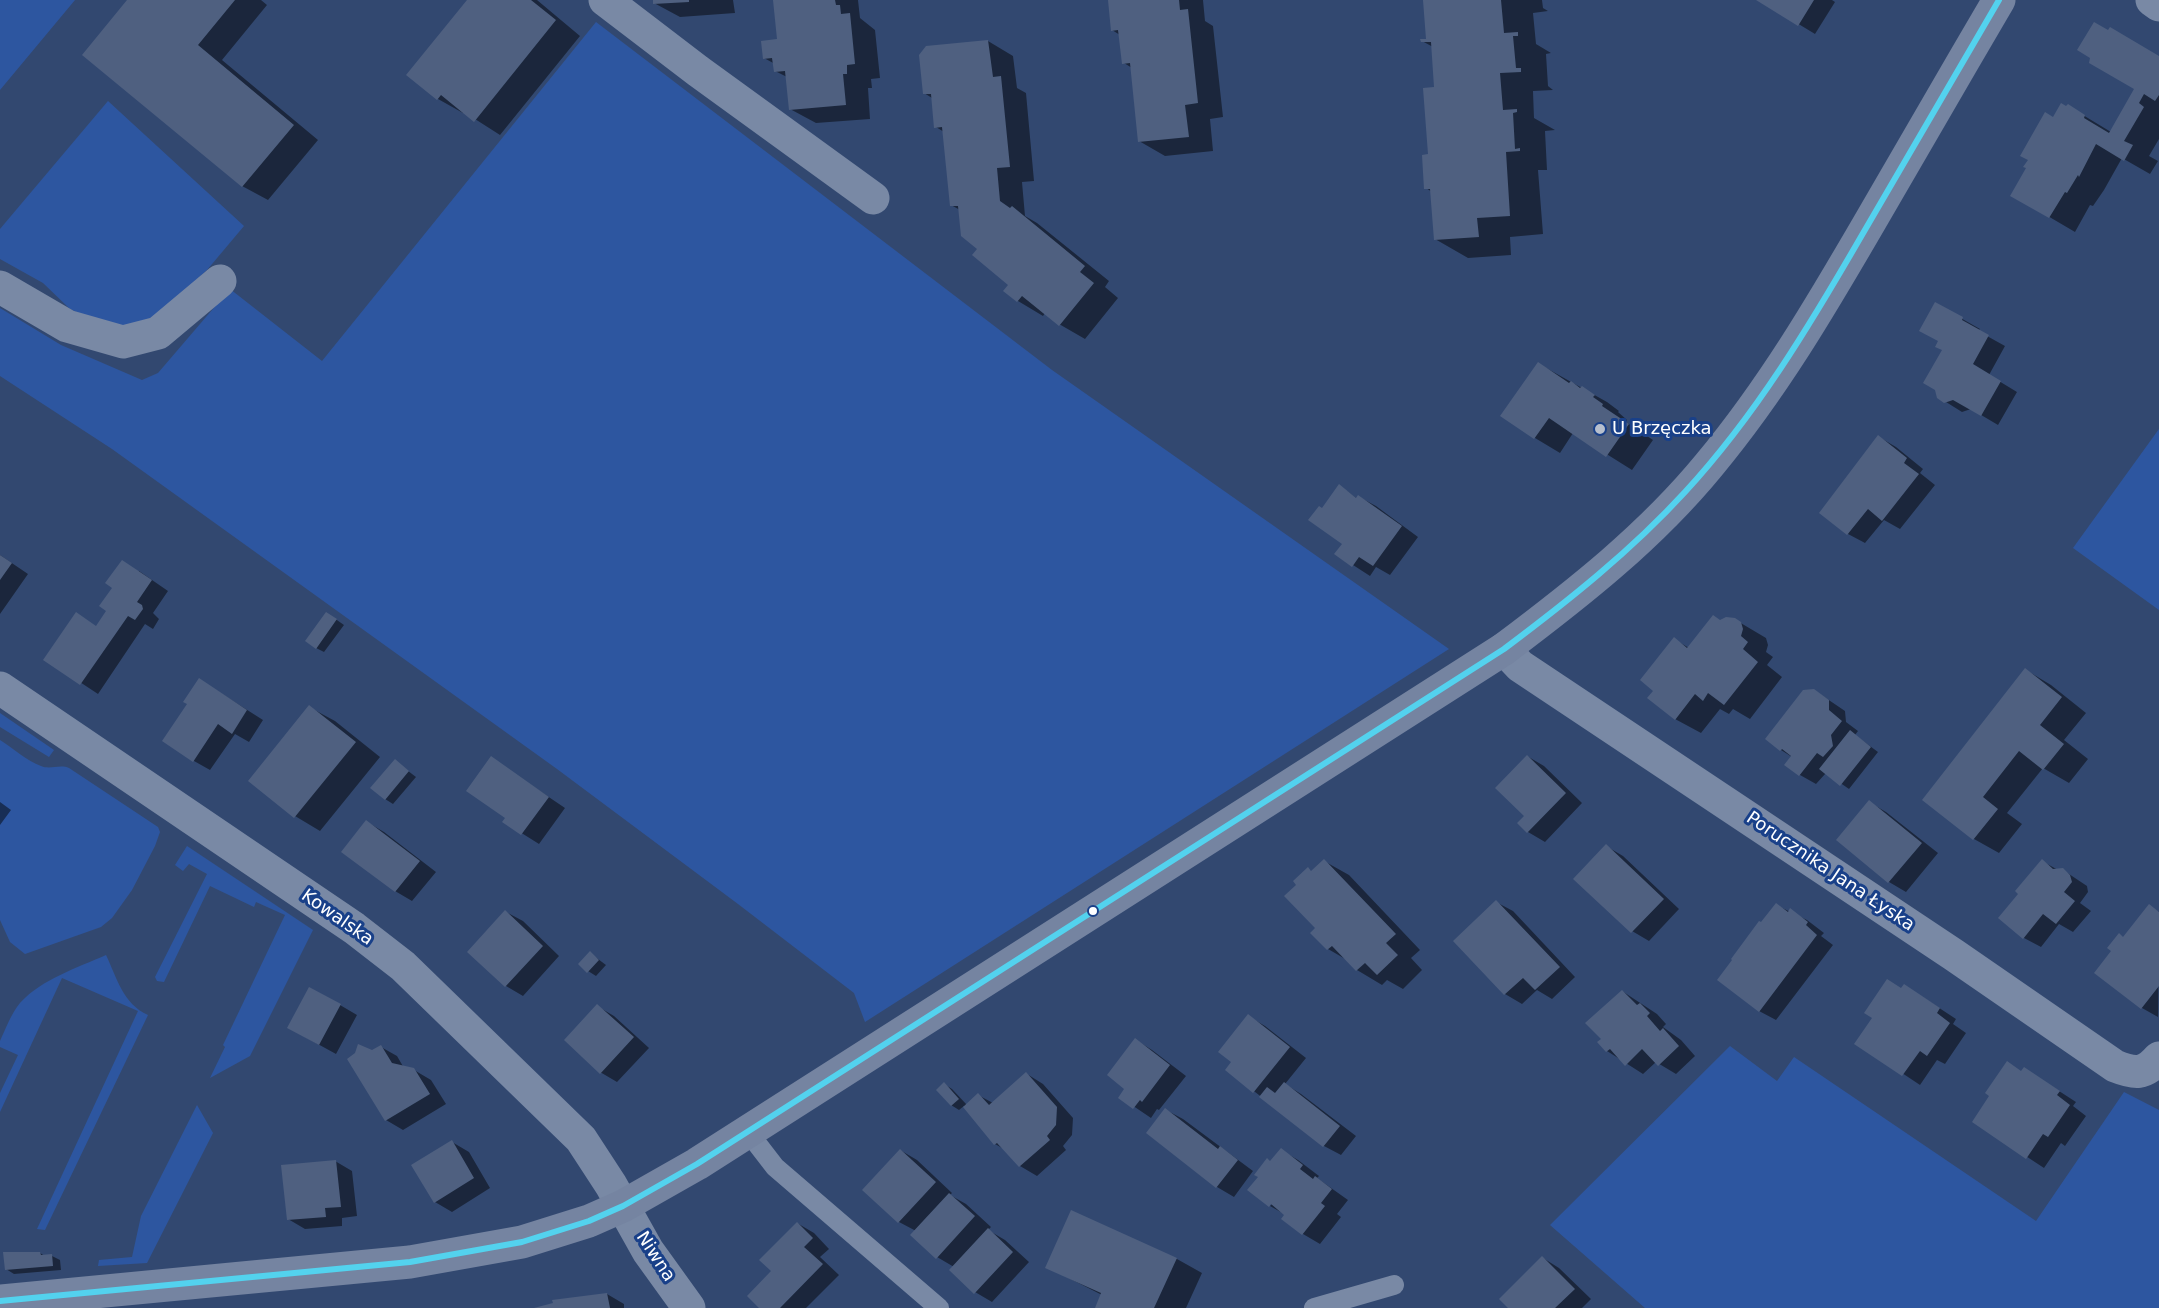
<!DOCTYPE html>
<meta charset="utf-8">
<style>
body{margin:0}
canvas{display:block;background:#324870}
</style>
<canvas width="2159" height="1308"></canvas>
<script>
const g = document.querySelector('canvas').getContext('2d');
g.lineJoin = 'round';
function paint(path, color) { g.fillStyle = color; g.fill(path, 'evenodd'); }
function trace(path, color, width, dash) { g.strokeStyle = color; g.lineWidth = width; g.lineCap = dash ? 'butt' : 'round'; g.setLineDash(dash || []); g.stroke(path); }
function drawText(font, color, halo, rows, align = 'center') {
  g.font = font + ' "DejaVu Sans",sans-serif'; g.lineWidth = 6; g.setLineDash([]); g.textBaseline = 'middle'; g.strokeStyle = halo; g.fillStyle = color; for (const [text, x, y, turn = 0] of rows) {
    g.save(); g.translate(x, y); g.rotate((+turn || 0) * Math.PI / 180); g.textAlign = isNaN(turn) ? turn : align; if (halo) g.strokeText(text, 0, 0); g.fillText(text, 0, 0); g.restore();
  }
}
const green = new Path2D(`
 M0,0H75L0,90Z
 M596,22L1052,370L1449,649L865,1022L854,993L738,904L557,769L112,449L0,376V308L61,345L142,380L158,373L230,289L322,361Z
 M108,101L244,226L207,270L147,326L118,332L70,309L43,283L0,259V229Z
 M2159,429V610L2073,548Z
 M0,713L54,750L49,757L0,727Z
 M0,740C13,748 27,761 41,766C50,770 60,764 69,768L158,827L160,832L155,846L132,890L112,918L101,927L25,954L10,942L0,920Z
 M187,846L313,930L250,1056L210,1078L225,1047L223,1045L285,915L256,902L254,907L210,886L164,982L157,981L155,977L207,874L189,864L183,871L175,865Z
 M106,955C117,978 123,1004 148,1015L45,1230L37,1229L138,1011L62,978L0,1112V1093L18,1055L0,1047V1041C6,1028 11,1014 20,1003C42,979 77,968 106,955Z
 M1730,1046L1777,1081L1794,1057L2036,1221L2124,1092L2159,1110V1308H1645L1550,1225Z
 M197,1105L213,1133L147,1263L98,1266L99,1260L132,1257L141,1216Z`);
const shadow = new Path2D(`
 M129,0H261L267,5L222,60L318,140L268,200L242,186Z
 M469,0H537L580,36L500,135L464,112L463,113L438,99L408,75Z
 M654,0H733L735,13L680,17L654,3Z
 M775,0H858L860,18L875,30L880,78L871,79L872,88H868L870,119L816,123L790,109L787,77L775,71V64L764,58L778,40Z
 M1109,0H1203L1205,21L1213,26L1223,117L1210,119L1213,151L1165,156L1139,141L1132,68L1124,63L1120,35L1112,30Z
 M1425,0H1542L1543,8L1548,11L1533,13L1536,44L1551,53L1546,54L1548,86L1553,90L1533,91L1534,118L1555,130L1545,131L1547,170H1538L1543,234L1510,237L1511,255L1468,258L1435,239L1432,192L1426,188L1436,89L1433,47L1422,41L1427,40Z
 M1759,0H1832L1835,2L1815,34Z
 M988,41L1013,56L1017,88L1026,93L1034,181L1022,182L1025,216L1037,223L1109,281L1105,287L1118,298L1085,339L1059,324L1045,313L1043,316L1018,301L1005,291L1010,284L979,249L960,210L951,205L944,132L936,127L932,98L924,93Z
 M2159,57V139L2149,156L2158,161L2150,174L2122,158L2104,190L2093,206L2090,205L2075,232L2012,195L2054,119L2068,106L2111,132Z
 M1936,304L1980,329L1978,331L2005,346L1989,375L2017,392L1998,425L1971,409L1962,412L1938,397L1944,350L1940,341Z
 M1539,364L1607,402L1619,411L1618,412L1627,420L1626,422L1653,440L1632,470L1573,433L1560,453L1535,438Z
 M1879,437L1896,447L1923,469L1920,473L1935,485L1900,529L1884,520L1865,543L1848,534Z
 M1347,491L1357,499L1359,497L1376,506L1418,537L1390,575L1376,567L1370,576L1336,554L1344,544L1323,510Z
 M0,555L28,574L0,614Z
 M139,571L168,591L153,613L159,619L153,629L145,624L98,694L45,659L97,627Z
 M334,618L344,625L324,652L316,648Z
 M1734,619L1766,638L1768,645L1766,652L1773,657L1767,665L1782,677L1750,719L1733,709L1729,714L1720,709L1701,733L1675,719L1655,691L1674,639L1689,648L1721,621Z
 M2026,670L2051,685L2086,713L2064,740L2088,759L2069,783L2043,768L2007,813L2022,824L1999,853L1974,839L1924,799Z
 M200,680L263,720L249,742L235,734L210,770L194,761L189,704Z
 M1814,690L1845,711L1846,722L1858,731L1855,735L1878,752L1849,789L1826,773L1816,784L1800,775L1792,757L1781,750Z
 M309,707L335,721L380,757L320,831L295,816Z
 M1527,756L1544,766L1582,803L1545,842L1528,832L1519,823L1526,816Z
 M491,758L565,808L539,844L504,822L507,818Z
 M395,761L416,777L393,804L385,799Z
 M0,802L11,810L0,825Z
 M1869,802L1886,812L1938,853L1906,892L1889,882L1838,840Z
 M367,822L384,832L436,872L412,901L395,891Z
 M1606,846L1623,856L1679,909L1649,941L1632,931Z
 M1324,861L1349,875L1420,950L1411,958L1422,970L1403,989L1387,980L1382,985L1357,970L1347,960L1328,949L1298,885L1308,869L1312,872Z
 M2042,861L2058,870H2063L2087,886L2088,892L2080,903L2091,911L2073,932L2059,924L2041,947L2024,938L2001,918L2021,894Z
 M1496,902L1513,911L1575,977L1552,999L1537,990L1522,1004L1505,994Z
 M1776,905L1807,920L1824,933L1821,936L1833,945L1776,1020L1759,1011L1762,924Z
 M2149,906L2159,912L2158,1017L2142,1008L2124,938Z
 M506,912L523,921L559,956L523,996L506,986Z
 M590,953L606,965L596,976L588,971Z
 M1902,989L1921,996L1956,1019L1953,1024L1966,1033L1945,1064L1937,1060L1920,1085L1857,1043Z
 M1622,991L1657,1014L1666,1024L1663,1027L1681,1040L1695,1056L1676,1074L1656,1062L1643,1074L1607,1051L1599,1042L1603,1039Z
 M340,1005L357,1015L336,1054L305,1037Z
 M597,1006L614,1016L649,1048L617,1082L600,1072Z
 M1248,1016L1265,1026L1306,1058L1285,1084L1301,1094L1356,1136L1341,1155L1324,1146L1227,1070L1233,1062Z
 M1136,1040L1152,1050L1186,1076L1159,1110L1157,1109L1151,1118L1120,1097L1127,1088Z
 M381,1047L397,1056L404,1068L414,1070L431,1080L446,1104L403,1130L386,1120L372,1052Z
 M2025,1069L2076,1102L2073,1106L2086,1116L2065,1146L2061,1143L2044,1168L1974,1122L1991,1096Z
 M1027,1074L1043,1084L1073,1118L1072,1135L1063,1146L1066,1150L1037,1176L1020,1166L1004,1149L995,1144L964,1106L959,1110L951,1105L944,1084L952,1089L967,1105L978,1095L993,1103Z
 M1166,1110L1183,1119L1253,1171L1234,1197L1217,1187Z
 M452,1142L469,1152L490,1188L452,1212L435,1202Z
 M900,1150L917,1160L952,1193L950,1195L966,1204L991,1227L988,1230L1005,1240L1029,1262L992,1302L975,1292L954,1267L937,1257L916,1231L899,1222L864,1190Z
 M1281,1150L1298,1160L1319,1176L1317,1178L1348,1200L1337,1214L1341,1217L1320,1244L1303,1234L1283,1219L1286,1215L1270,1206L1277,1199L1271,1162Z
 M335,1161L352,1171L357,1216L342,1218V1226L305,1229L288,1219Z
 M1072,1212L1177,1259L1202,1273L1186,1308H1097L1102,1295L1047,1267Z
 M797,1223L814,1233L829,1249L820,1257L839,1275L806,1308H761L773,1271Z
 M40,1253L45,1256H52L60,1260L61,1270L14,1274L6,1269Z
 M1543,1258L1559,1268L1591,1299L1582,1308H1510Z
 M607,1294L624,1304V1308H536Z`);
const building = new Path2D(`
 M127,0H235L198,45L294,125L242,187L82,55Z
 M467,0H531L556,20L474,122L441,95L437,100L406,75Z
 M653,0H689V2L653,4Z
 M773,0H835L836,5H840L841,14L850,13L855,64L847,65V74H843L846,105L789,110L785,71L774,72L772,58L763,59L761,41L777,39Z
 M1108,0H1179L1180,10L1188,9L1198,103L1185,105L1189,137L1138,142L1130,63L1122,64L1118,30L1111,31Z
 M1423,0H1501L1504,33L1518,32V36H1513L1516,68H1521V72L1500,73L1503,110L1517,109V112L1513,113L1515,149L1520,148V151L1506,152L1510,216L1477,218L1479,237L1434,240L1430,189H1424L1422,155L1428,154L1423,88L1434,87L1431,42H1421L1420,39H1426Z
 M1756,0H1814L1798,26Z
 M2094,22L2108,30L2110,27L2159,56V95L2155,101L2144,94L2139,103L2144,107L2124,141L2133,145L2124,161L2096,144L2079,177L2078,175L2067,193L2065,192L2049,218L2010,196L2026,168L2023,167L2028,160L2020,156L2045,112L2053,117L2061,103L2066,106L2068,104L2085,115L2084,118L2109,133L2134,89L2089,63L2090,58L2077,50Z
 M988,40L993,77L1001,76L1010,167L997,168L1000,201L1010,208L1012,206L1085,266L1080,272L1094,283L1059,326L1022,296L1017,302L1003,291L1008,285L972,255L977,249L961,236L958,206H950L942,127L934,128L931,94H923L919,55L926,46Z
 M1935,302L1963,317L1962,320L1989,335L1973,364L2001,381L1981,416L1953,400L1944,403L1937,398L1935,390L1923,383L1942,350L1935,347L1938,341L1919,331Z
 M1538,362L1569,383L1571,381L1580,388L1582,386L1595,395L1593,397L1603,404L1602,406L1629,424L1606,457L1549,418L1534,439L1500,416Z
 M1878,435L1907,458L1904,463L1919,474L1882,521L1868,509L1847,535L1819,513Z
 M1339,484L1356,498L1358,495L1402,526L1373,566L1359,557L1352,567L1334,554L1342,544L1308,520L1319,506L1322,508Z
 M0,555L12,563L0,580Z
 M122,560L152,580L137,602L142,605L143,609L135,620L128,616L80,685L43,660L76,612L96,626L106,611L99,606L112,588L105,583Z
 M326,612L337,619L316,649L305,641Z
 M1713,615L1720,620L1726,617L1735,618L1741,622L1743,629L1741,636L1748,642L1743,649L1758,662L1724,705L1708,693L1703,701L1695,694L1675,720L1647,698L1653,691L1640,680L1674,637L1687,648Z
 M2025,668L2062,697L2040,725L2064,744L2043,770L2019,751L1983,797L1998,809L1973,840L1922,800Z
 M199,678L247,710L232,734L218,724L193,762L162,741L187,704L183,702Z
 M1814,689L1829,700V710L1842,721L1831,735L1833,746L1823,757L1817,753L1799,776L1784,765L1791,756L1782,749L1780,751L1765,739L1803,690Z
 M309,705L356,742L294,818L248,781Z
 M1850,730L1871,747L1840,786L1819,769Z
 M1527,755L1566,793L1527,833L1517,823L1524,816L1495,788Z
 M491,756L549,797L521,835L502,822L505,818L466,791Z
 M395,759L409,771L385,800L370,788Z
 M1869,800L1922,843L1888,883L1836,840Z
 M366,820L420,861L395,892L341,852Z
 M1606,844L1664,899L1631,933L1573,879Z
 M1324,859L1396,934L1386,943L1398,955L1377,975L1365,963L1356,971L1332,946L1327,950L1310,933L1315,928L1284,896L1296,885L1293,881L1308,867L1311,871Z
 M2042,859L2053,869L2063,868L2070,875L2072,882L2064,892L2075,901L2056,924L2043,914L2023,939L1998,918L2018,894L2015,891Z
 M1496,900L1560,967L1535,990L1523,978L1504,995L1453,941Z
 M1776,903L1788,912L1790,908L1808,922L1806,925L1817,935L1759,1012L1717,980L1732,960L1731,959L1759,921L1761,922Z
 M2149,904L2159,912V986L2141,1009L2094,973L2111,951L2107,948L2119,933L2123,937Z
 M505,910L543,946L505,987L467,952Z
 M590,951L599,960L587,973L578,964Z
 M1887,979L1901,988L1904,984L1940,1008L1937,1013L1950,1023L1927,1056L1920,1051L1902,1076L1854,1044L1872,1018L1864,1013Z
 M309,987L341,1004L319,1045L287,1028Z
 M1622,990L1637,1005L1640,1003L1650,1013L1647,1016L1660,1031L1663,1028L1679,1046L1658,1066L1642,1049L1625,1066L1610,1049L1606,1052L1597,1042L1601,1039L1585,1023Z
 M597,1004L634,1037L600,1074L564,1040Z
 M1248,1014L1290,1047L1253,1093L1225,1070L1231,1062L1218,1052Z
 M1135,1038L1170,1065L1142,1102L1140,1100L1133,1109L1118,1098L1124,1089L1107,1075Z
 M358,1044L372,1050L381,1045L392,1063L414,1068L430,1094L385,1121L347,1059L355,1053Z
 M2007,1061L2021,1071L2024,1067L2060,1091L2057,1095L2070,1105L2048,1137L2043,1134L2026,1159L1972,1122L1989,1096L1985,1093Z
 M1026,1072L1057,1107L1056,1125L1047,1136L1050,1140L1019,1167L997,1143L994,1145L963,1107L978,1093L989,1105Z
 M944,1082L959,1099L951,1106L936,1090Z
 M1284,1082L1340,1126L1323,1147L1259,1097L1267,1087L1275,1093Z
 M1165,1108L1218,1149L1220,1146L1238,1160L1216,1188L1146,1133Z
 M452,1140L474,1178L434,1203L411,1165Z
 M1281,1148L1303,1165L1300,1169L1313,1179L1315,1176L1332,1189L1321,1203L1325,1206L1302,1235L1281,1219L1284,1215L1271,1204L1269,1207L1247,1190L1258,1177L1254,1175L1267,1158L1270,1161Z
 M900,1149L936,1182L898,1223L862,1190Z
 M336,1160L341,1207L325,1208L326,1217L287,1220L281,1165Z
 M949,1193L975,1216L936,1259L910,1235Z
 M1071,1210L1177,1258L1154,1308H1095L1101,1293L1045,1268Z
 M797,1222L813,1238L804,1247L823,1264L780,1308H759L747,1296L771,1271L759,1260Z
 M988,1228L1013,1252L974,1294L949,1270Z
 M3,1252H40L41,1255L52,1254L53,1266L5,1270Z
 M1542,1256L1575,1289L1555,1308H1508L1499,1299Z
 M607,1293L610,1308H534L553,1303L552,1300Z`);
const lane = new Path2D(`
 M748,1132L775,1167L939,1308
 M1314,1308L1394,1285`);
const street = new Path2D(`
 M605,0L698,71L873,198
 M2152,0L2159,5
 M0,287L67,326L123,342L158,333L220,281
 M1504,649L1520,666L1954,955L2115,1066C2135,1074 2144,1075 2159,1058
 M0,688L354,928L403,966L581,1139L611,1185L648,1251L689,1308`);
const secondary = new Path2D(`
 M0,1301L410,1262L522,1242L589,1221L623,1206L697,1164L1504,649C1577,594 1650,537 1709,465C1773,388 1821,306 1871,220C1914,146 1956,73 1999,0`);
const bus1 = new Path2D(`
 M0,1301L410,1262L522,1242L589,1221L623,1206L697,1164L1504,649C1568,601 1631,551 1685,492C1756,415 1810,325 1862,235C1908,157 1953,78 1999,0`);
const markers = [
 [1600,429,6,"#b7bfcd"],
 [1093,911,5,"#fff"]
];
const poiNames = [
 ["U Brzęczka",1612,429]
];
const streetNames = [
 ["Porucznika Jana Łyska",1830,872,34],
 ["Kowalska",337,918,35],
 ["Niwna",655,1257,57]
];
paint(green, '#2d56a0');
paint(shadow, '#0007');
paint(building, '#4f6080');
trace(lane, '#7989a5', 20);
trace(street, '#7989a5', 33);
trace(secondary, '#7584a1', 33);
trace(bus1, '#53d2ee', 6);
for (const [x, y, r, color] of markers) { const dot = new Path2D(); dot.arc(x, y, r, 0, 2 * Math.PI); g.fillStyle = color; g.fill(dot); trace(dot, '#194089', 2); }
drawText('18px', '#fff', '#194089', poiNames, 'left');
drawText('18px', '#fff', '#194089', streetNames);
</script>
